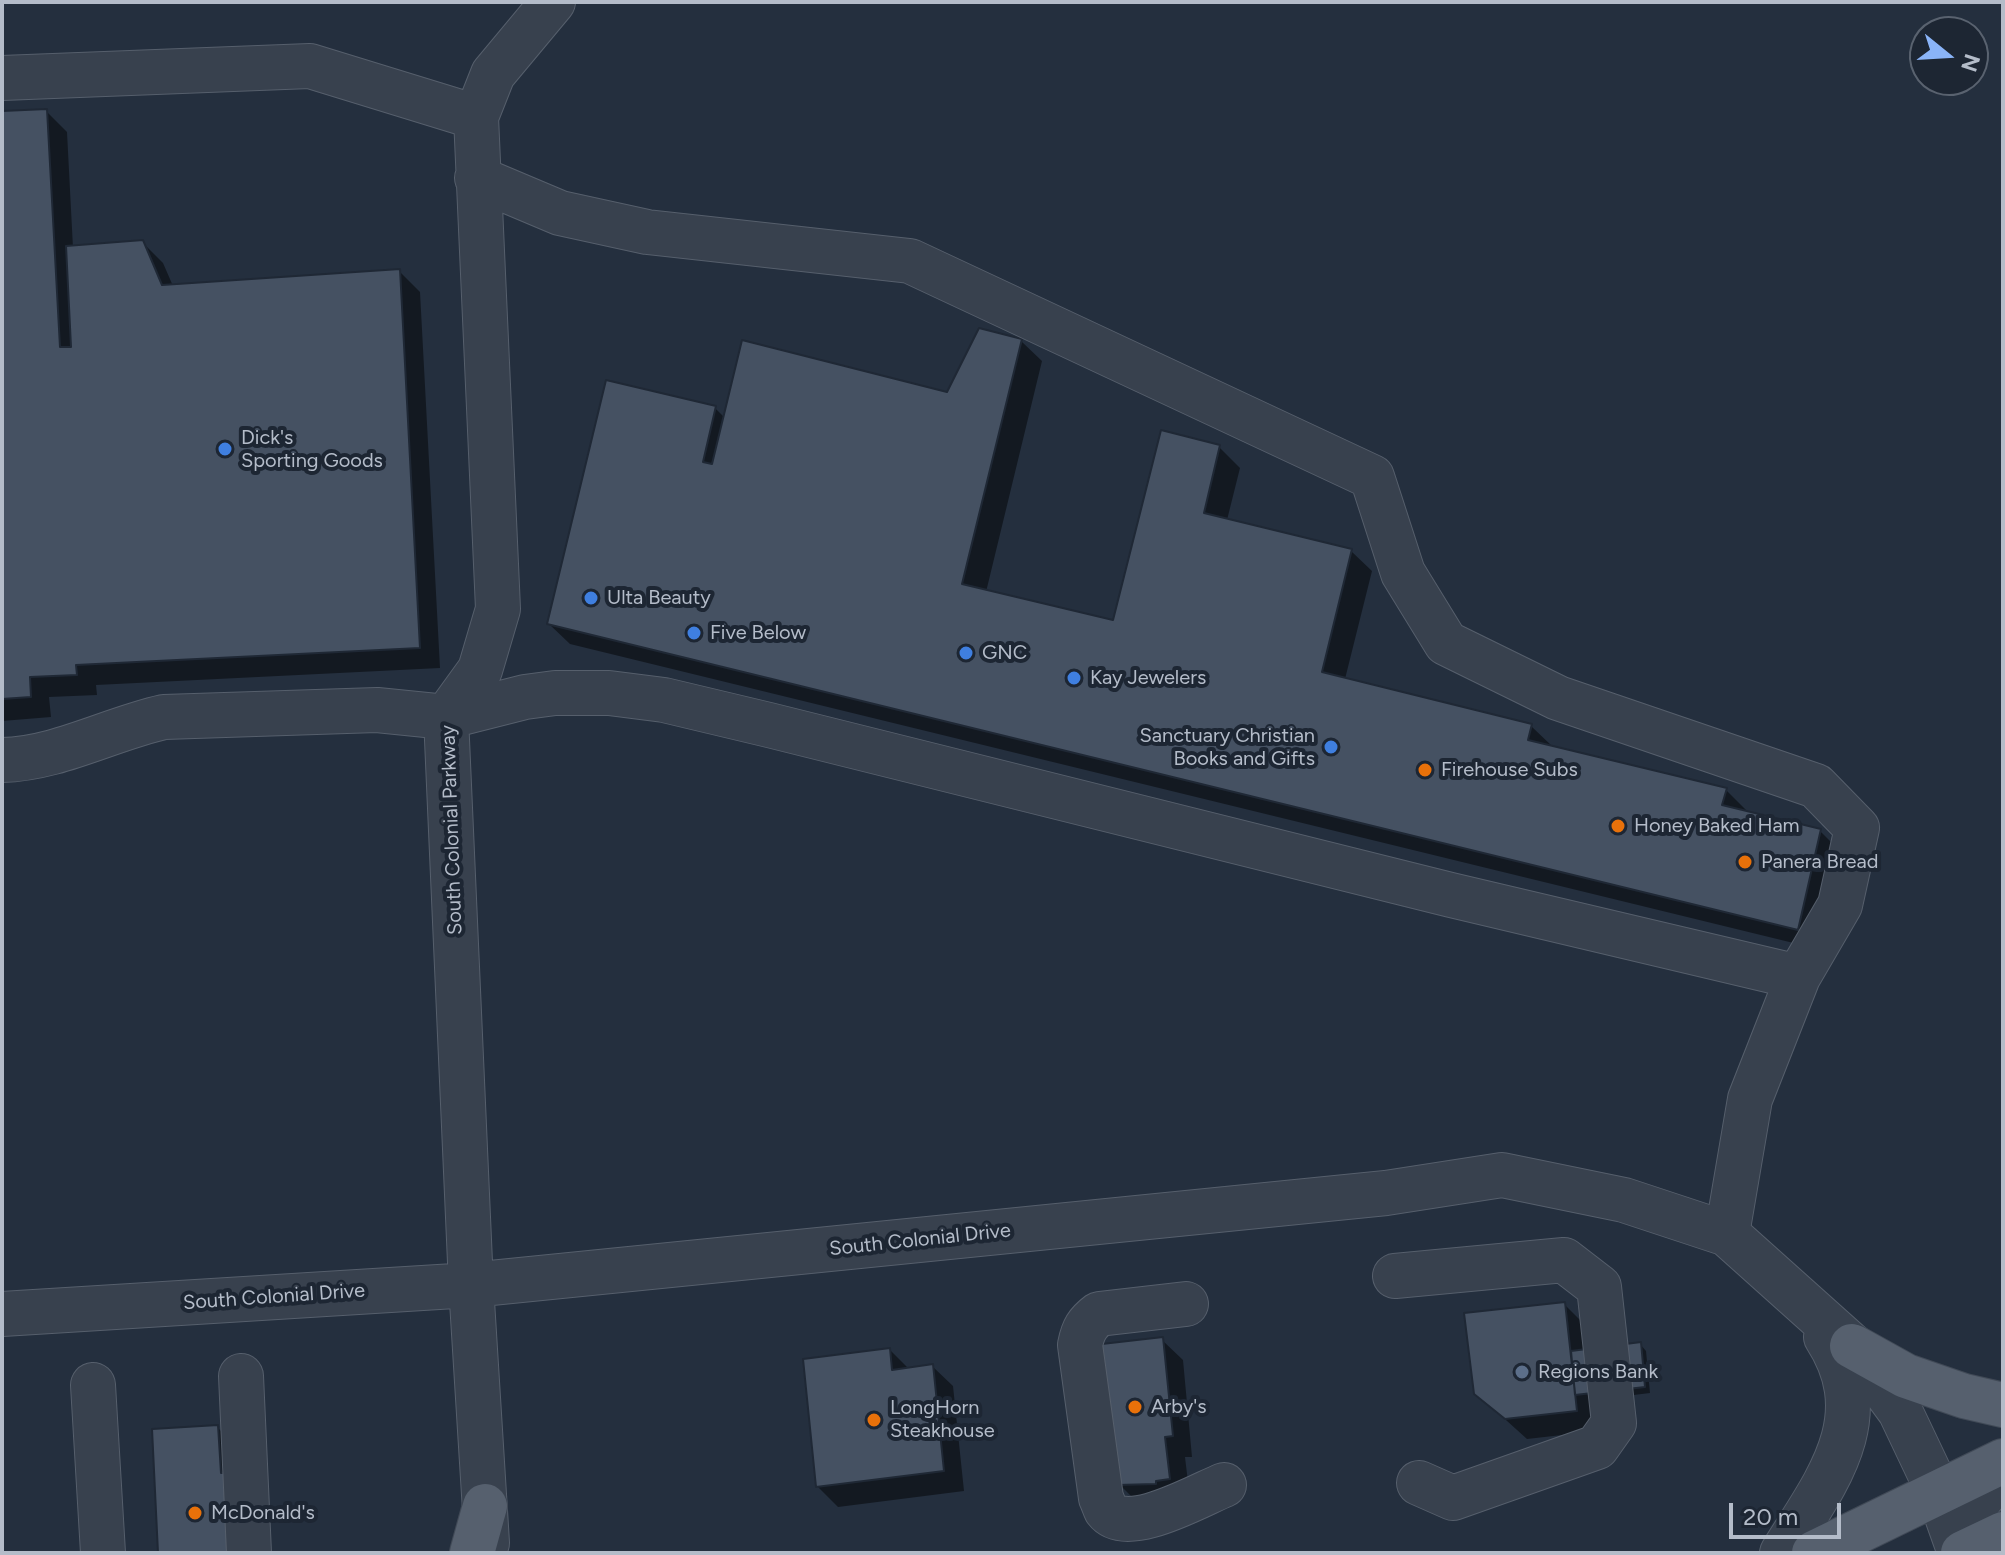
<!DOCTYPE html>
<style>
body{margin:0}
#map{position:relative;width:2005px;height:1555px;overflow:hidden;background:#242f3e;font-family:Figtree,sans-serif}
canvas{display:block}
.frame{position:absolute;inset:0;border:4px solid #b4bcc9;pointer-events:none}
.north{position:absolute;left:1909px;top:16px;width:80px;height:80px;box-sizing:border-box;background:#1d2633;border:2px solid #59626f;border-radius:50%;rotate:108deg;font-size:22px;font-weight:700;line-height:32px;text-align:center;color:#b4bcc9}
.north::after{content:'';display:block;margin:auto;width:28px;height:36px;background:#8ab4f8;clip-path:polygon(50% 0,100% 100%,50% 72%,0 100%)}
.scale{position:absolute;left:1729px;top:1503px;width:112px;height:36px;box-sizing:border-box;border:4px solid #b4bcc9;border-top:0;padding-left:10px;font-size:24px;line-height:28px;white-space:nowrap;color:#b4bcc9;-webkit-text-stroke:6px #1d2633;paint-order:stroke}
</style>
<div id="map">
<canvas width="2005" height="1555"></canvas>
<div class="frame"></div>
<div class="north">N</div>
<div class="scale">20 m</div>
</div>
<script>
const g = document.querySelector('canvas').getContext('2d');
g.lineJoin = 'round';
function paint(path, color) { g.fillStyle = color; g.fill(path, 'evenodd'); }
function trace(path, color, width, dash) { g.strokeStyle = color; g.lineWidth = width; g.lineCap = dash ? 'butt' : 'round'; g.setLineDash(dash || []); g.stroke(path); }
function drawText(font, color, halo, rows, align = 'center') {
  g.font = font + ' Figtree,sans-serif'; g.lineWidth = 8; g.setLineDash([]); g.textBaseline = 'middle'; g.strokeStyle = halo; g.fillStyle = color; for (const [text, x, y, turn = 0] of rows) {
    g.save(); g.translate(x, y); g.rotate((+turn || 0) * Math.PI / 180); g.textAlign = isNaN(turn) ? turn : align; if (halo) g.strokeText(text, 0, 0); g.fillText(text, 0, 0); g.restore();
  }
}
const shadow = new Path2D(`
 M46,111L67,132L73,248L142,242L163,263L173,286L399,271L420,292L440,668L96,685L97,695L49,697L51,717L2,721V113Z
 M1021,341L1042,361L986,592L1115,623L1219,447L1240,468L1227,520L1351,551L1372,571L1345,679L1531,726L1552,746L1726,790L1746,810V813L1820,831L1841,852L1818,949L570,644L549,624L715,408L725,418L948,394Z
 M1564,1304L1585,1325L1588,1351L1640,1344L1646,1351L1650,1393L1593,1400L1597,1431L1527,1439L1476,1393Z
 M1162,1340L1183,1360L1192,1457H1185L1190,1499L1140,1505L1119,1484Z
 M890,1350L909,1369L932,1366L953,1386L964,1491L838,1507L817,1486Z
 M217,1427L238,1448L252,1495L160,1553Z`);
const building = new Path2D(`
 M47,109L60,347H71L66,246L143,240L162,285L400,269L420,648L76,665L77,675L30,677L31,697L2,699V111Z
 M979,328L1022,339L962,584L1113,620L1161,430L1220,445L1204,513L1352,549L1322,672L1532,724L1528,740L1727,788L1722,805L1821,829L1798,930L547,624L606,380L716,406L703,462L712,464L742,340L947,392Z
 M1565,1302L1577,1411L1505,1419L1474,1394L1464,1313Z
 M1163,1337L1173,1436L1165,1437L1170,1479L1156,1481V1484L1117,1485L1093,1345Z
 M1641,1342L1645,1387L1575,1395L1571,1351Z
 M890,1348L892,1370L933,1364L944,1471L816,1487L803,1359Z
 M218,1425L221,1473L232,1472L236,1553H158L152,1429Z`);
const minor = new Path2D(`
 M2,78L310,66L476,117
 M477,178L560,213L647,232L910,261L1372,477L1403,573L1446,643L1558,698L1816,786L1857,828L1840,905L1798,977L1750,1099L1727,1234
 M2,760C57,759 110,729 164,717L377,710L446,717L525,697L555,693H609L664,700L769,725L1451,895L1798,977
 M1395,1276L1564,1260L1599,1287L1614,1423L1597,1447L1453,1498L1419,1483
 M1186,1304L1099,1314C1087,1323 1083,1330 1080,1345L1101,1498C1103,1502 1104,1506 1106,1510C1127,1537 1199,1495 1224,1485
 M2,1314L471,1285L1386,1193L1502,1175L1624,1200L1727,1234L1852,1346L1900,1411L1938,1491L1960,1553
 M241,1376L249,1553
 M93,1385L103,1553
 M487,1543L471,1285L446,717L480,670L498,609L476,117L493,74L553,2
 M1782,1553C1825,1483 1879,1419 1826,1337
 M1961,1553L1978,1502L2003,1471`);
const major = new Path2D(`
 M1852,1346L1906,1376L1964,1396L2003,1405
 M472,1553L485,1506
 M1814,1553L2003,1461
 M1963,1553L2003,1534`);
const markers = [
 [225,449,8,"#3f7fe0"],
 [591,598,8,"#3f7fe0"],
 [694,633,8,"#3f7fe0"],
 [966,653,8,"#3f7fe0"],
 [1074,678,8,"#3f7fe0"],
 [1331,747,8,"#3f7fe0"],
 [1425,770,8,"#e8710a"],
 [1618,826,8,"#e8710a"],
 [1745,862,8,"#e8710a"],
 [1522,1372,8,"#5c6f8a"],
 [1135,1407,8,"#e8710a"],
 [874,1420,8,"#e8710a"],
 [195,1513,8,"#e8710a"]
];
const poiNames = [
 ["Dick's",241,438],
 ["Sporting Goods",241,461],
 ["Ulta Beauty",607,598],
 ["Five Below",710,633],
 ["GNC",982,653],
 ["Kay Jewelers",1090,678],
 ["Sanctuary Christian",1315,736,"right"],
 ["Books and Gifts",1315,759,"right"],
 ["Firehouse Subs",1441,770],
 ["Honey Baked Ham",1634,826],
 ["Panera Bread",1761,862],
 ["Regions Bank",1538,1372],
 ["Arby's",1151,1407],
 ["LongHorn",890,1408],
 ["Steakhouse",890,1431],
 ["McDonald's",211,1513]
];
const streetNames = [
 ["South Colonial Parkway",452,830,-92],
 ["South Colonial Drive",920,1240,-6],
 ["South Colonial Drive",274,1297,-4]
];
paint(shadow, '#0007');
paint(building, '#455162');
trace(building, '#1f2835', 2);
trace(minor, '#565f6c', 46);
trace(major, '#414a57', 46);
trace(minor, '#38414e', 44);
trace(major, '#56606e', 44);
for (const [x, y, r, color] of markers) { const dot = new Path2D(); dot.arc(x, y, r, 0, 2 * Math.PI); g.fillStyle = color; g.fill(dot); trace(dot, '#1d2633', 3); }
drawText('20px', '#b4bcc9', '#1d2633', poiNames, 'left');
drawText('20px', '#b4bcc9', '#1d2633', streetNames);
</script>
